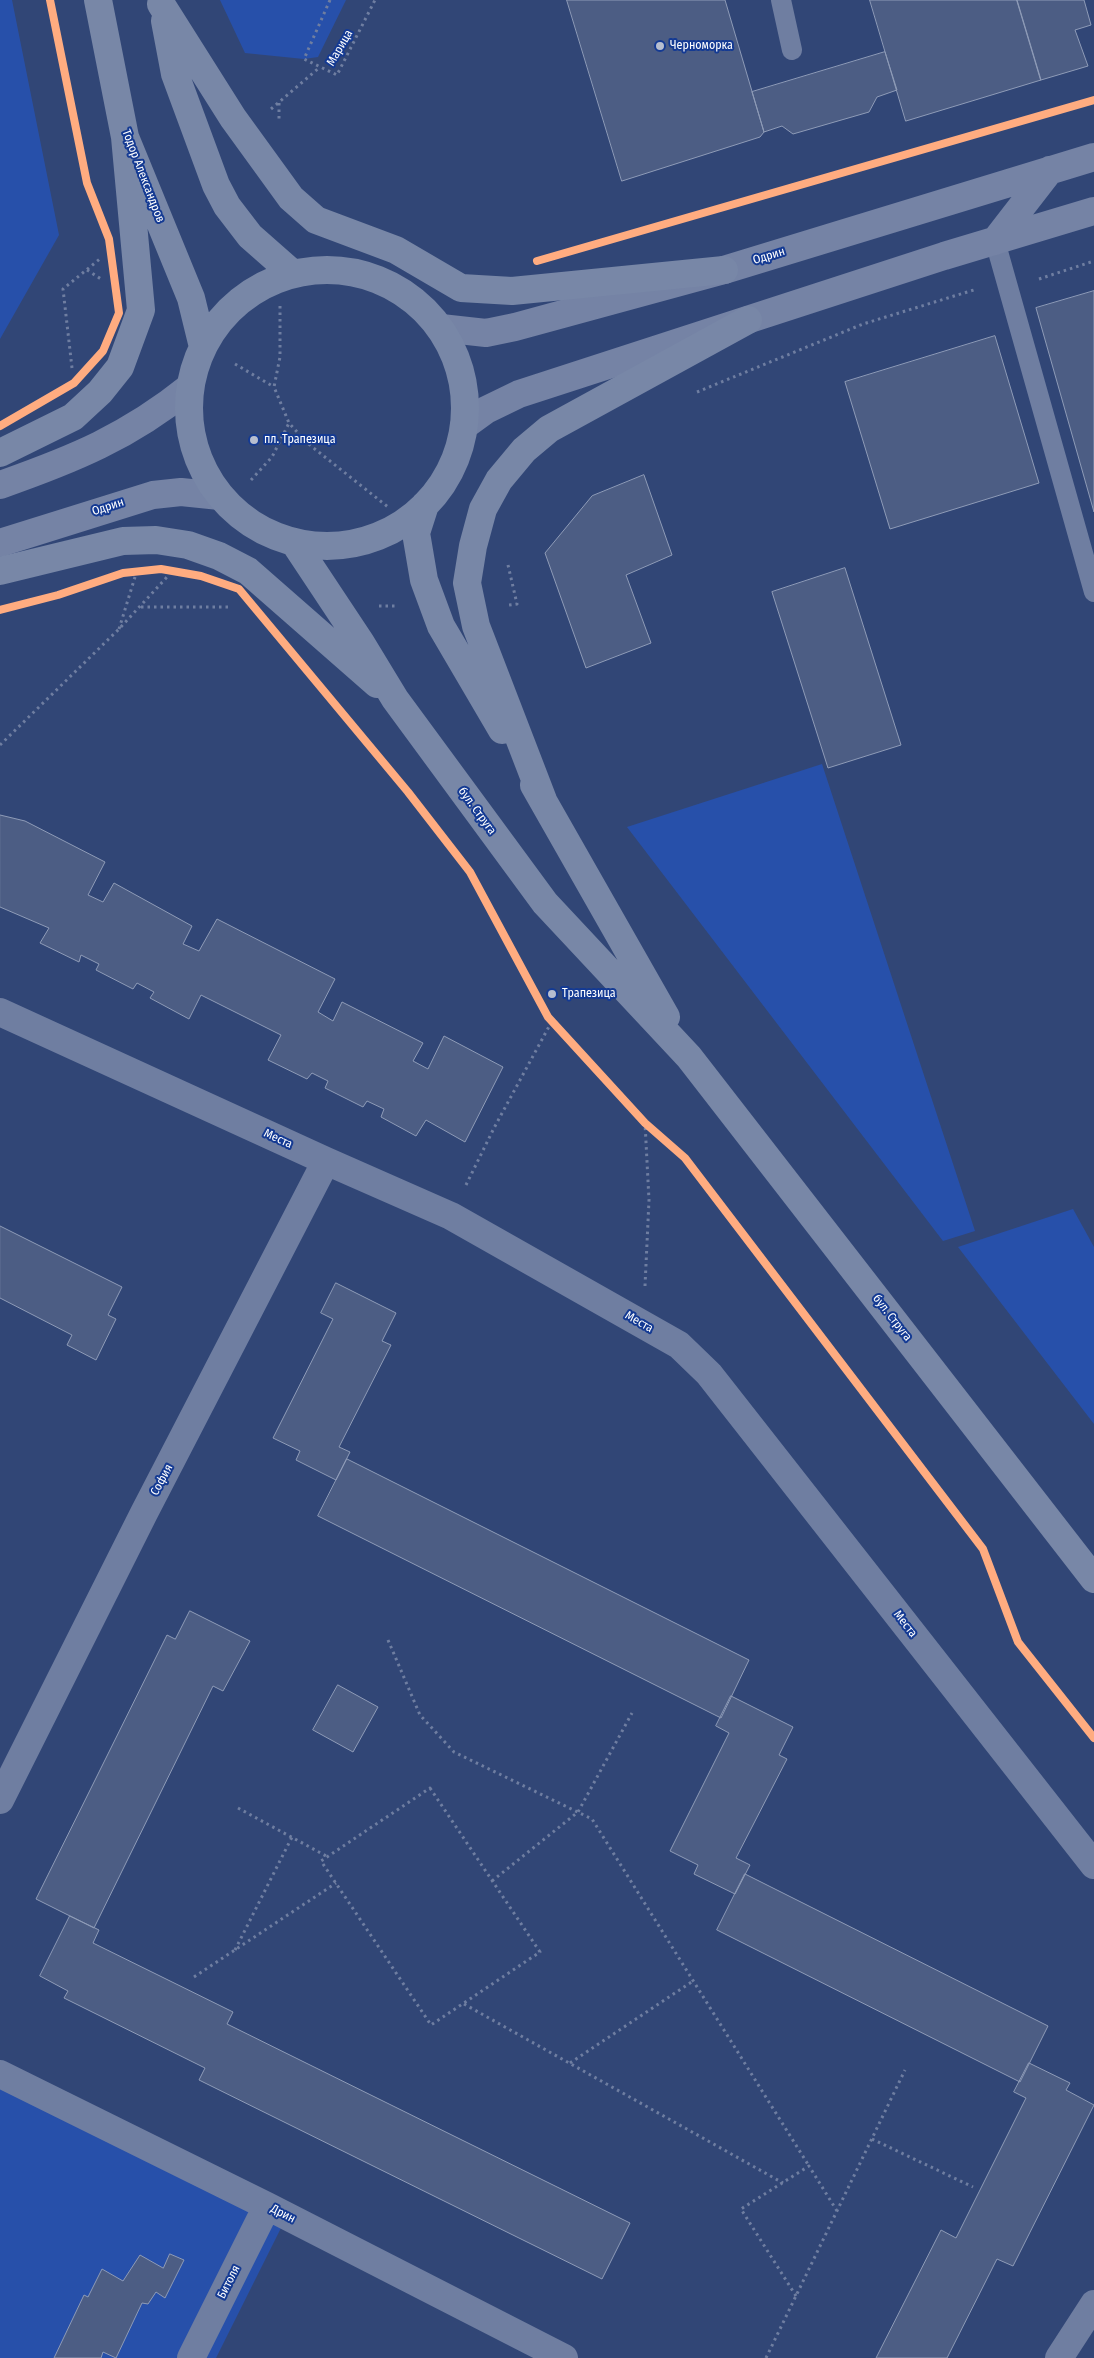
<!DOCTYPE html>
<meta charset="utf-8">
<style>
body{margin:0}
canvas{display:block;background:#314676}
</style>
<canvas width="1094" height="2358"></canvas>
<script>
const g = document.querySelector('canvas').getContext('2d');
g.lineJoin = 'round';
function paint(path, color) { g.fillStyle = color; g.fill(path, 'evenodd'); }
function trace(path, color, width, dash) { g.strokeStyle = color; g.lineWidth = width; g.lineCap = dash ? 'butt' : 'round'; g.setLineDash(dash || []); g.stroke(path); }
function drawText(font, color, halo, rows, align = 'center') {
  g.font = font + ' "Fira Sans Condensed",sans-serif'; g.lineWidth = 4; g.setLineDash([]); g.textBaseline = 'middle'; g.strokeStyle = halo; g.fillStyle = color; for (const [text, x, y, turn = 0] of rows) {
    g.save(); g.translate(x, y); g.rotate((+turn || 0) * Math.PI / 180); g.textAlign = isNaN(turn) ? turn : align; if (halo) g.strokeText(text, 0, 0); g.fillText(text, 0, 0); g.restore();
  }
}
const green = new Path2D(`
 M0,0H12L59,235L0,339Z
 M220,0H346L318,57L304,59L245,53Z
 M822,764L975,1231L943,1241L627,827Z
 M1073,1209L1094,1247V1424L958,1247Z
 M0,2076L286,2218L216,2358H0Z`);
const building = new Path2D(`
 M567,0H725L764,132L760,137L622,181Z
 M870,0H1017L1041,80L906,121Z
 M1017,0H1084L1091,25L1075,30L1088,66L1041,80Z
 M885,52L897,90L877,97L869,112L793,134L782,126L764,132L752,92Z
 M1094,291V512L1036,308Z
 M995,336L1039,483L890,529L845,382Z
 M644,475L672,555L626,575L651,643L586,668L545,553L592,496Z
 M845,568L901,745L828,768L772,592Z
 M0,815L25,821L105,862L88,895L103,902L114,883L192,926L183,944L199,951L217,919L335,979L318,1012L333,1021L342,1002L423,1043L413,1061L428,1069L444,1036L503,1067L465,1142L426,1120L416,1136L381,1117L384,1109L367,1101L363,1107L325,1088L328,1081L312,1073L307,1079L268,1060L281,1035L201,995L189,1019L150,998L154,992L137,983L133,989L96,970L99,964L81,955L79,962L40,943L49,928L0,907Z
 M0,1226L122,1287L108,1315L116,1319L96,1360L67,1345L72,1335L0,1298Z
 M336,1283L396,1313L382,1341L391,1345L339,1447L350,1452L336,1480L296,1460L300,1451L273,1438L333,1319L321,1313Z
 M347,1459L749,1660L721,1718L318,1516Z
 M190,1611L250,1641L223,1691L213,1686L94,1928L36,1899L167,1635L175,1639Z
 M338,1685L378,1707L353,1752L313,1730Z
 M731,1696L793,1727L779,1755L787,1759L736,1858L750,1865L735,1894L694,1874L698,1865L670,1851L729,1733L716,1726Z
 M745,1874L1048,2026L1020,2082L717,1930Z
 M70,1916L99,1930L93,1943L233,2012L227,2024L630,2223L602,2279L199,2080L205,2068L64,1998L68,1991L40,1976Z
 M1029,2063L1070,2083L1066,2090L1094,2105L1013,2266L997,2259L947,2358H876L941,2230L956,2238L1026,2098L1014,2092Z
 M170,2254L184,2260L165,2298L156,2292L148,2304L142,2303L116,2358L103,2352L101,2358H54L84,2295L88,2297L102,2269L123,2281L140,2255L163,2268Z`);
const path = new Path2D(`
 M330,0L304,59L337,75L375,0
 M279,103V119
 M271,109L320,67
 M87,270L101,279
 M1039,279L1094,261
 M280,306V357L274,387L289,423L306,442L388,507
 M235,364L274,387
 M72,368L63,289L101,258
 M697,392L863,324L977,289
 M251,480L272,457L289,423
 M508,565L517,604L509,605
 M379,606H395
 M141,607H232
 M119,629L135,577
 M0,745L119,629L167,577
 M466,1185L494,1128L552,1021
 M645,1286L649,1200L645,1123
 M388,1640L420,1715L454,1752L592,1819L809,2166
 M430,1788L540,1952L431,2025L321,1861Z
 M238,1808L328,1857
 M492,1881L578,1812L632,1713
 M235,1950L292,1837
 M194,1977L336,1883
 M464,2004L783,2183
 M570,2063L693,1981
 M872,2139L973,2187
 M796,2296L741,2209L809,2166L837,2211
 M766,2358L905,2070`);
const lane = new Path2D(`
 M781,0L792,50
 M995,241L1094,592`);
const street = new Path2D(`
 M0,1012L326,1161L451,1216L679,1345L709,1374L1094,1865
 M0,1800L144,1513L326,1161
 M0,2074L267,2206L564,2358
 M191,2358L267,2206
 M1059,2358L1094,2304`);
const secondary = new Path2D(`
 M995,241L1050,170
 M441,328L486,333L515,327L724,270L1094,157
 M464,426L486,410L519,394L944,256L1094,211
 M0,485C74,459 128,437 190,387
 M0,543L153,495L181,492L220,496`);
const primary = new Path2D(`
 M98,0L125,137L191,298L203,347
 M161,4L233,118L291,198L316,220L396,250L461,288L512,291L724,270
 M165,21L175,74L216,185L227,206L250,236L292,273
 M189 408a138 138 0 1 1 276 0a138 138 0 1 1-276 0Z
 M0,453L73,417L100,392L120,367L141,310L125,137
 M425,505L416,533L424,580L441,626L502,730
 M294,542L361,643L395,699L545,903L689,1057L1094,1579
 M0,571L123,541L156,540L188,545L219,556L248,571L377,684
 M534,785L666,1017
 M543,800L476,626L467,583L473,546L483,509L499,480L524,450L549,429L748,320`);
const cycleway = new Path2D(`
 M537,261L1094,100
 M0,426L74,383L103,351L119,313L109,239L87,183L50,0
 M0,610L58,595L123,573L161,569L201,576L239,589L408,792L470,872L548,1017L645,1123L685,1158L983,1549L1018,1642L1094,1738`);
const markers = [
 [660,46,5,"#b7becf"],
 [254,440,5,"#b7becf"],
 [552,994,5,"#b7becf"]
];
const poiNames = [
 ["Черноморка",670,46],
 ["пл. Трапезица",264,440],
 ["Трапезица",562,994]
];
const streetNames = [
 ["Марица",340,48,-60],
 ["Тодор Александров",143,176,69],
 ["Одрин",769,256,-17],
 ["Одрин",108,507,-18],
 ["бул. Струга",477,811,54],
 ["Места",278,1139,25],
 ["бул. Струга",892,1318,52],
 ["Места",639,1322,30],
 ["София",162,1480,-62],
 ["Места",905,1624,52],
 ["Дрин",283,2214,27],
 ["Битоля",229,2282,-63]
];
paint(green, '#2750aa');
paint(building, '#4c5d84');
trace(building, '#8e9bb7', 1);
trace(path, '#6f7ea1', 3, [2.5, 4]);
trace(lane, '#6f7ea1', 20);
trace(street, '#6f7ea1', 28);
trace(secondary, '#7583a5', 28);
trace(primary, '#7887a7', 28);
trace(cycleway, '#ffac80', 8);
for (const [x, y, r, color] of markers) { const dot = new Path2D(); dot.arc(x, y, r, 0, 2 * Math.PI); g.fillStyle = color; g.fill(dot); trace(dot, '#143a93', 2); }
drawText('12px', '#fff', '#143a93', poiNames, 'left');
drawText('12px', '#fff', '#143a93', streetNames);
</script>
